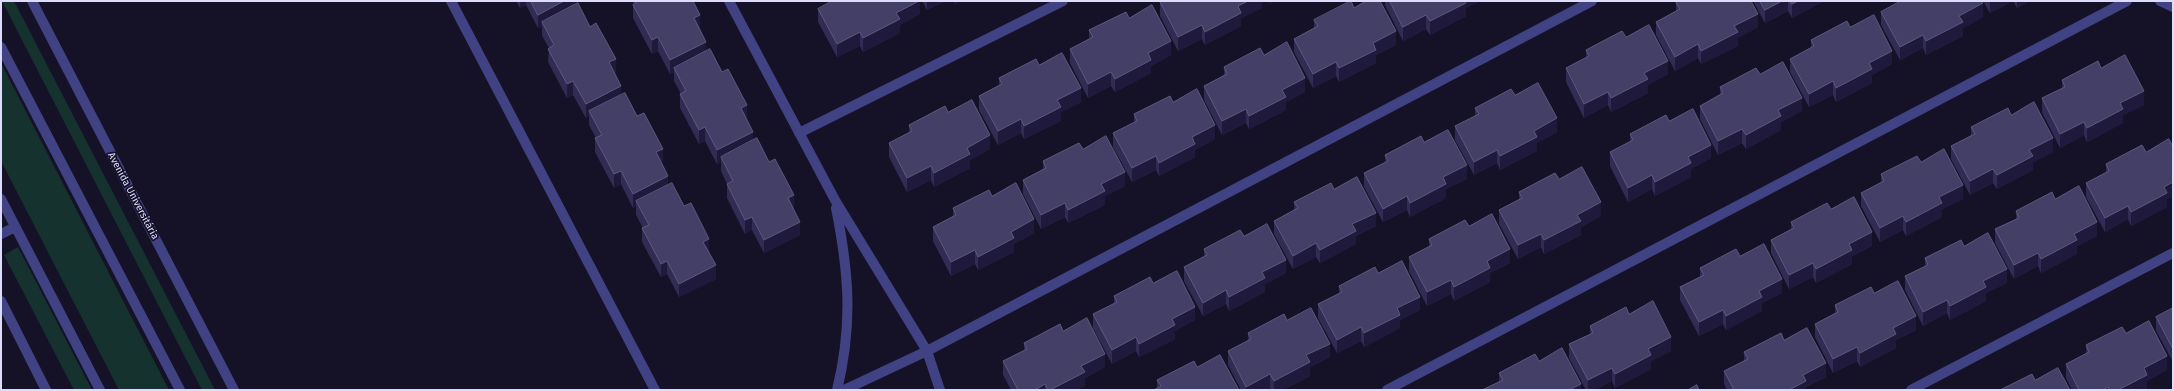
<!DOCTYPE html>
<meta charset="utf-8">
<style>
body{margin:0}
#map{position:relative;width:2174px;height:391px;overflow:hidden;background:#151228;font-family:"Fira Sans",sans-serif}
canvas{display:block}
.frame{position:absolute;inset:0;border:2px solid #dedcfd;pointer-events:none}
</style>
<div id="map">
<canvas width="2174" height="391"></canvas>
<div class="frame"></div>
</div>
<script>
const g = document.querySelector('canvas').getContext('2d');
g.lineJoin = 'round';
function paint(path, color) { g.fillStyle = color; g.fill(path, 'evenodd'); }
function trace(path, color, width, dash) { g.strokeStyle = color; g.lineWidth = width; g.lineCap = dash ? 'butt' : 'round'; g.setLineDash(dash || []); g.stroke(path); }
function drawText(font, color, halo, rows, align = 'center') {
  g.font = font + ' "Fira Sans",sans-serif'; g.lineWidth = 3.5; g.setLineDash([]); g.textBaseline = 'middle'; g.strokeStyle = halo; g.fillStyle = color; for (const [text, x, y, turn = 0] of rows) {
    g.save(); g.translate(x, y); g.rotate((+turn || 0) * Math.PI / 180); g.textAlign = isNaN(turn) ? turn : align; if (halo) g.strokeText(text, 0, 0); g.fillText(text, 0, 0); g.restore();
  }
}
const green = new Path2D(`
 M2,1H14L215,390H202Z
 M1,63L169,390H119L1,161Z
 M18,247L92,390H74L4,255Z`);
const street = new Path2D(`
 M32,1L234,390
 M451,1L655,390
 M729,1L835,200L927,351L940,390
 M2160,1L2173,7
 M1,47L180,390
 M799,133L1063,1
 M1,199L100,390
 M836,208C849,273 853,325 837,390
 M1,234L15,227
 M1,301L46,390
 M844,390L927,351L1592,1
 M1387,390L2127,1
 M1911,390L2173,253`);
const wall = new Path2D(`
 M516,1H574V5L590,27L616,73H615L621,95L637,116L663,163H662L668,185L709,252V253L716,279L679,297L667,274L661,277L642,242V228H643L636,215V206L633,208L621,184L614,188L595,152V138H596L589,125V116L586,118L573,95L567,98L548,62L549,48L542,36V26L538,28L526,5L520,8Z
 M632,1H693L700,29H699L706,51L722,72L747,119H746L753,140L769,162L794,208L793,209L800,235L764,253L752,230L745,234L727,198V184L721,171V162L717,164L705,141L699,144L680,108V94H681L674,81V72L670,74L658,51L652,54L633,18V5L634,4Z
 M920,1V14L900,25V33L863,52L860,46L837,57L818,22V9Z
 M922,1H946L927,10Z
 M1262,1V8L1241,18V26L1205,45L1202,39L1178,51L1160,16V2Z
 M1385,1H1480L1466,8V16L1430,35L1426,29L1403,41L1385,5Z
 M1753,1H1824L1792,18L1788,11L1765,23Z
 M1983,1H2030L2017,8L2013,1L1990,13Z
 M1676,3L1758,27L1738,38V46L1701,64L1698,58L1675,71L1656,35V22L1676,11Z
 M1354,8L1396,45L1376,55V63L1339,82L1336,76L1313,88L1294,52V39L1314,28V20Z
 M1881,12L1983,17L1963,28V36L1926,55L1923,48L1900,60L1881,25Z
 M1129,18L1171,55L1151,66V73L1115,92L1111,86L1088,98L1070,63V49L1089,39V30Z
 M1850,27L1892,64L1872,75V83L1836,102L1833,95L1809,107L1790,72V59L1811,48V40Z
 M1626,37L1668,74L1648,85V93L1611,112L1608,105L1584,118L1566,82V68L1586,58V50Z
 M1264,55L1305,92L1286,102V110L1249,129L1246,123L1222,135L1204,100V86L1224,75V67Z
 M1039,65L1081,102L1061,112V121L1024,139L1021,133L998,145L979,110V96L999,85V78Z
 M2101,68L2144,105L2123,115V123L2087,142L2084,135L2060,148L2042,112V98L2062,88V80Z
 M1760,74L1802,111L1781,122V130L1746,149L1742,143L1718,155L1700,119V106L1720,95V87Z
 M1515,95L1557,132L1537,143V151L1500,170L1497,163L1474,175L1455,140V126L1475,116V108Z
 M1173,102L1215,139L1195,150V157L1159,176L1156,170L1132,182L1113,147V133L1134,122V114Z
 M948,112L990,149L970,160V168L934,187L931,180L907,192L889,157V143L909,133V125Z
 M2011,115L2053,152L2033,162V170L1997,189L1993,183L1970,195L1951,159V146L1971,135V127Z
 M1669,121L1711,158L1691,169V177L1655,196L1652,189L1628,202L1610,166V152L1630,142V134Z
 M1424,142L1467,179L1446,189V198L1410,217L1407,210L1383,222L1364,187V173L1385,163V155Z
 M2173,147V196L2167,199V207L2131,226L2128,219L2105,232L2086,197V183L2106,172V164L2146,152Z
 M1083,149L1125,186L1105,196V205L1068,223L1065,217L1041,229L1023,194V180L1043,169V161Z
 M1921,162L1963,199L1942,209V217L1906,236L1903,230L1880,242L1861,206V193L1881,182V174Z
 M1559,179L1601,216L1581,227V235L1544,254L1541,247L1518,259L1499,224V210L1519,200V192Z
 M1334,189L1376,226L1356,236V244L1320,263L1316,257L1293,269L1274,234V221L1294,210V202Z
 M992,196L1034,233L1014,244V252L978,270L975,264L951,276L933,241V227L953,216V208Z
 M2055,199L2097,236L2077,246V254L2041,273L2038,266L2014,279L1995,243V229L2016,219V211Z
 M1831,209L1872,246L1852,256V264L1816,283L1813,277L1789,289L1771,253V240L1791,229V222Z
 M1469,226L1510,263L1490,273V282L1454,301L1451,294L1427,306L1409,271V257L1429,247V239Z
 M1244,236L1286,273L1265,284V292L1229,311L1226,304L1203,316L1184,281V267L1204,257V249Z
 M1964,246L2007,283L1986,293V301L1950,320L1947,313L1923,326L1905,290V276L1925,266V258Z
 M1740,256L1782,293L1762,303V311L1726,330L1723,324L1699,336L1680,300V287L1700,277V268Z
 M1378,273L1420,310L1400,320V328L1364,347L1361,341L1337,353L1318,318V304L1339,294V286Z
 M1153,283L1195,320L1175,331V339L1139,357L1136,351L1112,364L1093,328V314L1114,304V296Z
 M1874,293L1916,330L1896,340V348L1860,367L1857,361L1833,373L1815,337V324L1835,313V305Z
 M2173,308V362L2156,331V317Z
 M1629,314L1671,351L1651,361V369L1615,388L1612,381L1595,390H1586L1569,358V344L1590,334V326Z
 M1287,320L1330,357L1310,367V376L1283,390H1271L1270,388L1266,390H1241L1228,365V351L1248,341V333Z
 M1063,331L1105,367L1085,378V386L1076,390H1011L1003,375V361L1024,351V343Z
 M2126,333L2167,370L2147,381V388L2144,390H2072L2066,378V364L2086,354V345Z
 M1784,340L1826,377L1806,387V390H1727L1724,384V371L1744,361V352Z
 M1539,361L1581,390L1499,381V373Z
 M1197,367L1157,388V380Z`);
const shadedWall = new Path2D(`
 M520,1H526V5L520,8Z
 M564,1H574V10L542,22V26L538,28V15Z
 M919,1H920V14L900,25V33L863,52V38L896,13Z
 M927,1H946L927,10Z
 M954,1H961L954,5Z
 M1248,1H1262V8L1241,18V26L1205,45V32L1238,6Z
 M1269,1H1274L1269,4Z
 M1463,1H1480L1466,8V16L1430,35V21Z
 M1782,1H1788V11L1765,23V10Z
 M1798,1H1824L1792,18V4Z
 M1990,1H2013L1990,13Z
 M2017,1H2030L2017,8Z
 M1983,3V17L1963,28V36L1926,55V41L1959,16Z
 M1758,14V27L1738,38V46L1701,64V51L1734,26Z
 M700,15V29L694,32V18Z
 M1426,15V29L1403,41V27Z
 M1202,25V39L1178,51V37Z
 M1396,31V45L1376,55V63L1339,82V68L1373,43Z
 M860,32V46L837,57V44Z
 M1923,35V48L1900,60V47Z
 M658,37V51L652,54V40Z
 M1171,41V55L1151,66V73L1115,92V79L1148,53Z
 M706,42V55L674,68V72L670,74V60Z
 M1698,44V58L1675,71V57Z
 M1892,51V64L1872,75V83L1836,102V88L1869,63Z
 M616,59V73L609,76V62Z
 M1668,61V74L1648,85V93L1611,112V98L1644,73Z
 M1336,62V76L1313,88V74Z
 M1111,72V86L1088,98V84Z
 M1305,78V92L1286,102V110L1249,129V116L1282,90Z
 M573,81V95L567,98V84Z
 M1833,81V95L1809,107V94Z
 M621,86V100L589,111V116L586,118V104Z
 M1081,88V102L1061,112V121L1024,139V126L1057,100Z
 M2144,91V105L2123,115V123L2087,142V128L2120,103Z
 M1608,92V105L1584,118V104Z
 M1802,98V111L1781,122V130L1746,149V135L1778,110Z
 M747,105V119L741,122V108Z
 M1246,109V123L1222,135V121Z
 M1557,118V132L1537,143V151L1500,170V156L1534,131Z
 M1021,119V133L998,145V131Z
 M2084,122V135L2060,148V134Z
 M1215,125V139L1195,150V157L1159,176V163L1192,137Z
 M705,127V141L699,144V130Z
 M1742,129V143L1718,155V141Z
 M753,132V145L721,157V162L717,164V150Z
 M990,135V149L970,160V168L934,187V173L967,148Z
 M2053,138V152L2033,162V170L1997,189V175L2029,150Z
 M1711,145V158L1691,169V177L1655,196V182L1688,157Z
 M663,149V163L656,166V152Z
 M1497,150V163L1474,175V162Z
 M1156,156V170L1132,182V168Z
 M1467,165V179L1446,189V198L1410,217V203L1443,177Z
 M931,166V180L907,192V178Z
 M1993,169V183L1970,195V181Z
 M621,171V184L614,188V174Z
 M1125,172V186L1105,196V205L1068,223V210L1101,184Z
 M1652,175V189L1628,202V188Z
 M668,176V189L636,201V206L633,208V194Z
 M2173,182V196L2167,199V207L2131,226V212L2164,187Z
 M1963,185V199L1942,209V217L1906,236V222L1939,197Z
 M794,195V208L788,212V198Z
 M1407,196V210L1383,222V209Z
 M1601,202V216L1581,227V235L1544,254V240L1577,215Z
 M1065,203V217L1041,229V215Z
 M2128,206V219L2105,232V218Z
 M1376,213V226L1356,236V244L1320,263V250L1352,224Z
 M1903,216V230L1880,242V228Z
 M752,217V230L745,234V220Z
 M1034,219V233L1014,244V252L978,270V257L1011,232Z
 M800,222V235L764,253V240Z
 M2097,222V236L2077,246V254L2041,273V259L2074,234Z
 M1872,232V246L1852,256V264L1816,283V269L1849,244Z
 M1541,234V247L1518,259V245Z
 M709,239V252L703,255V242Z
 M1316,243V257L1293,269V256Z
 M1510,249V263L1490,273V282L1454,301V287L1487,261Z
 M975,250V264L951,276V262Z
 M2038,253V266L2014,279V265Z
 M1286,260V273L1265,284V292L1229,311V297L1262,272Z
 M667,261V274L661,277V264Z
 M1813,263V277L1789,289V275Z
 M716,265V279L679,297V284Z
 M2007,269V283L1986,293V301L1950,320V306L1983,281Z
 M1782,279V293L1762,303V311L1726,330V316L1759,291Z
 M1451,280V294L1427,306V292Z
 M1226,290V304L1203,316V303Z
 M1420,297V310L1400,320V328L1364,347V333L1397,308Z
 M1947,300V313L1923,326V312Z
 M1195,307V320L1175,331V339L1139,357V344L1172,319Z
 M1723,310V324L1699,336V322Z
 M1916,316V330L1896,340V348L1860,367V353L1893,328Z
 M1361,327V341L1337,353V340Z
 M1136,337V351L1112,364V350Z
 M1671,337V351L1651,361V369L1615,388V374L1648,349Z
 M1330,344V357L1310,367V376L1283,390H1274V381L1306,355Z
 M1857,347V361L1833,373V359Z
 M1105,354V367L1085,378V386L1076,390H1050L1081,366Z
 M2167,356V370L2147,381V388L2144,390H2118L2144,368Z
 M1826,363V377L1806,387V390H1789L1803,375Z
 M1612,368V381L1595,390H1588V380Z
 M1270,374V388L1266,390H1246V387Z
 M1045,384V390H1035Z
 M1581,384V390H1569Z
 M2108,387V390H2103Z`);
const building = new Path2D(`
 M531,1H564L538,15Z
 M639,1H693L700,15L694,18L706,42L670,60L658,37L652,40L633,5Z
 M832,1H919L896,13L900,19L863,38L860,32L837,44L818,9Z
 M1162,1H1248L1238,6L1241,13L1205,32L1202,25L1178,37L1160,2Z
 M1351,1L1354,8L1366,1H1380L1396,31L1373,43L1376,50L1339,68L1336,62L1313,74L1294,39L1318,26L1314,20Z
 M1390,1H1465L1466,3L1430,21L1426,15L1403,27Z
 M1680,1H1751L1758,14L1734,26L1738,32L1701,51L1698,44L1675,57L1656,22L1680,9L1676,3Z
 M1760,1H1782L1765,10Z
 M1790,1H1798L1792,4Z
 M1901,1H1982L1983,3L1959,16L1963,22L1926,41L1923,35L1900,47L1881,12Z
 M578,3L590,27L596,23L616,59L609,62L621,86L586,104L573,81L567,84L548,49L554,45L542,22Z
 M1152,5L1171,41L1148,53L1151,60L1115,79L1111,72L1088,84L1070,49L1093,37L1089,30L1126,12L1129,18Z
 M1874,15L1892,51L1869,63L1872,69L1836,88L1833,81L1809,94L1790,59L1814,46L1811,40L1847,21L1850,27Z
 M1649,25L1668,61L1644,73L1648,79L1611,98L1608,92L1584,104L1566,68L1589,56L1586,50L1622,31L1626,37Z
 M1287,42L1305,78L1282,90L1286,97L1249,116L1246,109L1222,121L1204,86L1227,74L1224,67L1260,48L1264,55Z
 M710,49L722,72L728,69L747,105L741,108L753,132L717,150L705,127L699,130L680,94L686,91L674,68Z
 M1062,53L1081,88L1057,100L1061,107L1024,126L1021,119L998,131L979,96L1002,84L999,78L1036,59L1039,65Z
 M2125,55L2144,91L2120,103L2123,109L2087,128L2084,122L2060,134L2042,98L2065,87L2062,80L2098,61L2101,68Z
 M1783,62L1802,98L1778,110L1781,116L1746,135L1742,129L1718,141L1700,106L1723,93L1720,87L1756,68L1760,74Z
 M1538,83L1557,118L1534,131L1537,137L1500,156L1497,150L1474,162L1455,126L1479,114L1475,108L1511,89L1515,95Z
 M1197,89L1215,125L1192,137L1195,144L1159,163L1156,156L1132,168L1113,133L1137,121L1134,114L1170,96L1173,102Z
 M625,93L637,116L644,113L663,149L656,152L668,176L633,194L621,171L614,174L595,138L602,135L589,111Z
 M972,100L990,135L967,148L970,154L934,173L931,166L907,178L889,143L912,131L909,125L945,106L948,112Z
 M2034,102L2053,138L2029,150L2033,156L1997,175L1993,169L1970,181L1951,146L1975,134L1971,127L2008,108L2011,115Z
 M1693,109L1711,145L1688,157L1691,163L1655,182L1652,175L1628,188L1610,152L1633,140L1630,134L1666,115L1669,121Z
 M1448,130L1467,165L1443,177L1446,184L1410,203L1407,196L1383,209L1364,173L1388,161L1385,155L1421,136L1424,142Z
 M1106,136L1125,172L1101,184L1105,191L1068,210L1065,203L1041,215L1023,180L1046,168L1043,161L1079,143L1083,149Z
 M757,138L769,162L775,159L794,195L788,198L800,222L764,240L752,217L745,220L727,184L733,181L721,157Z
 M2169,139L2173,147V182L2164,187L2167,193L2131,212L2128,206L2105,218L2086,183L2109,171L2106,164L2142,145L2146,152Z
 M1944,149L1963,185L1939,197L1942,203L1906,222L1903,216L1880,228L1861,193L1884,181L1881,174L1917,156L1921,162Z
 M1582,167L1601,202L1577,215L1581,221L1544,240L1541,234L1518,245L1499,210L1522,198L1519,192L1555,173L1559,179Z
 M1357,177L1376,213L1352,224L1356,231L1320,250L1316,243L1293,256L1274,221L1298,208L1294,202L1331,183L1334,189Z
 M672,183L684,206L691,203L709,239L703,242L716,265L679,284L667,261L661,264L642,228L649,225L636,201Z
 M1016,183L1034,219L1011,232L1014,238L978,257L975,250L951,262L933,227L956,215L953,208L989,190L992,196Z
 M2079,186L2097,222L2074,234L2077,240L2041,259L2038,253L2014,265L1995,229L2019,218L2016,211L2052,192L2055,199Z
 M1854,197L1872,232L1849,244L1852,250L1816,269L1813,263L1789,275L1771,240L1794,228L1791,222L1827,203L1831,209Z
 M1492,214L1510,249L1487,261L1490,268L1454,287L1451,280L1427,292L1409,257L1432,245L1429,239L1465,220L1469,226Z
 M1267,224L1286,260L1262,272L1265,278L1229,297L1226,290L1203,303L1184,267L1207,255L1204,249L1240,230L1244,236Z
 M1988,233L2007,269L1983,281L1986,287L1950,306L1947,300L1923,312L1905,276L1928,265L1925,258L1961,240L1964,246Z
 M1764,244L1782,279L1759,291L1762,297L1726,316L1723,310L1699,322L1680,287L1704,275L1700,268L1736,249L1740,256Z
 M1402,261L1420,297L1397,308L1400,315L1364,333L1361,327L1337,340L1318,304L1342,292L1339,286L1375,267L1378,273Z
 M1177,271L1195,307L1172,319L1175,325L1139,344L1136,337L1112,350L1093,314L1117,302L1114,296L1150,277L1153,283Z
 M1898,281L1916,316L1893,328L1896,334L1860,353L1857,347L1833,359L1815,324L1838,312L1835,305L1871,287L1874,293Z
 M1653,301L1671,337L1648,349L1651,355L1615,374L1612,368L1588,380L1569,344L1593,333L1590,326L1626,307L1629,314Z
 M1311,308L1330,344L1306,355L1310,362L1274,381L1270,374L1246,387L1228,351L1251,339L1248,333L1284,314L1287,320Z
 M2173,308V349L2156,317Z
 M1087,318L1105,354L1081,366L1085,372L1050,390H1048L1045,384L1035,390H1018L1003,361L1027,349L1024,343L1060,324L1063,331Z
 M2149,321L2167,356L2144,368L2147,375L2118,390H2110L2108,387L2103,390H2079L2066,364L2089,352L2086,345L2122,327L2126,333Z
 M1807,328L1826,363L1803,375L1806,381L1789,390H1734L1724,371L1748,359L1744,352L1781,333L1784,340Z
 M1562,348L1581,384L1569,390H1482L1503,380L1499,373L1535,354L1539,361Z
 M1220,355L1239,390H1154L1161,386L1157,380L1194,361L1197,367Z
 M2058,368L2070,390H2000L2032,374L2035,380Z
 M1697,385L1699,390H1688Z`);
const streetNames = [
 ["Avenida Universitária",133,196,62]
];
paint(green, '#15322f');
trace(street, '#404284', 10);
paint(wall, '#322c55');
paint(shadedWall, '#1f1a3b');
paint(building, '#443f67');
trace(building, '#5c587e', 1);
drawText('10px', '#dedcfd', '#151228', streetNames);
</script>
